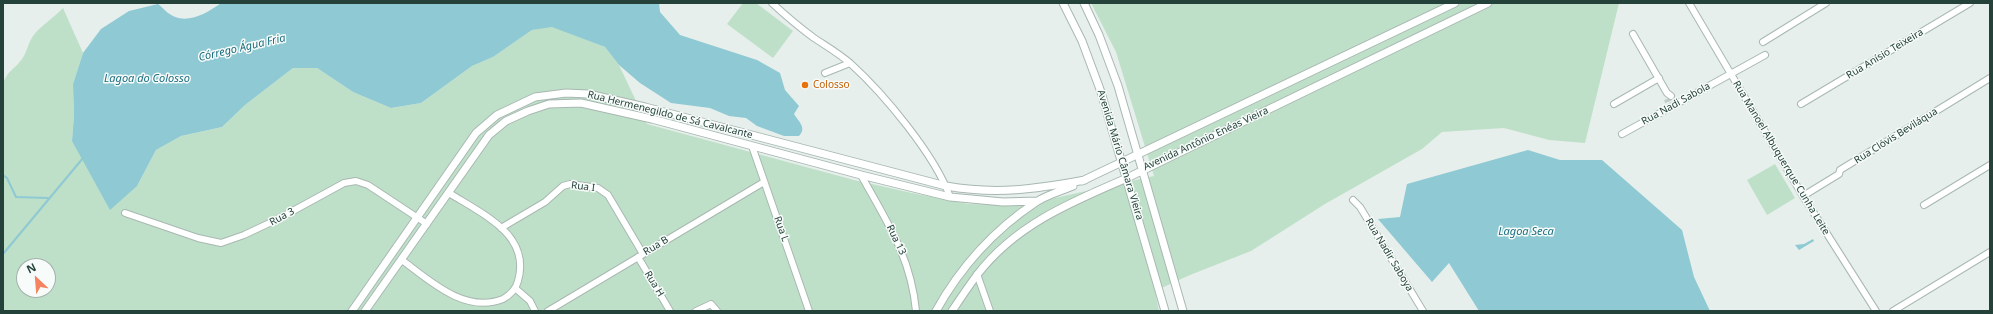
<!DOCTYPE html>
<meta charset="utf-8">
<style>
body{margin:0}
#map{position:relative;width:1993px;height:314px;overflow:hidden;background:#e6efeb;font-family:"Noto Sans",sans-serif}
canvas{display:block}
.frame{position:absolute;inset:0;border:4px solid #24423a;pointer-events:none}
.north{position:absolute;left:16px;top:258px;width:40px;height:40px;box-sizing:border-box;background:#f7fbf9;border:1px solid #a3b1ad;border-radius:50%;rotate:334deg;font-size:11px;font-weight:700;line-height:16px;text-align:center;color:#24423a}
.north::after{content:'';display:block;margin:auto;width:14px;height:18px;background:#f4845f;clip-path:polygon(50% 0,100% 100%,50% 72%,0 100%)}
</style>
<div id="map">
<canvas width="1993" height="314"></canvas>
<div class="frame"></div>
<div class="north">N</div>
</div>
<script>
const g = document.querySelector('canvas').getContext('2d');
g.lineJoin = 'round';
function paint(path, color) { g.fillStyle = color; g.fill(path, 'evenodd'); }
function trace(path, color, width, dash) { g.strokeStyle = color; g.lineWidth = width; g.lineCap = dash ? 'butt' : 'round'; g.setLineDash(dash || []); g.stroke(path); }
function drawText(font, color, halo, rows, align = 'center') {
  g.font = font + ' "Noto Sans",sans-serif'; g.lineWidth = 3; g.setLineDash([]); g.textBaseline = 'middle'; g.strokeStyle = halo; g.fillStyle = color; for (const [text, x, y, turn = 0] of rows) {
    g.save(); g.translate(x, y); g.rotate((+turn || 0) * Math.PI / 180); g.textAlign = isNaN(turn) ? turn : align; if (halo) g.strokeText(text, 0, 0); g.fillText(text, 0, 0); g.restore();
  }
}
const green = new Path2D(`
 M743,3H756L793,31L773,58L727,24Z
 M1091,3H1619L1585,143L1549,140L1504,128L1442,132L1422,149L1325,204L1251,251L1190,275L1155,291L1159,311H3V83C8,70 15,69 22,59C27,52 28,43 33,36C41,25 54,18 63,8L83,53L73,84L74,115L72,141L137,186L156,150L181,136L222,127L245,105L293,68H317L353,92L391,108L421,103L472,66L493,57L532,30L552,26L605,47L619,65L647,124L854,180L912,193L968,204L1023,205L1154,176L1116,52ZM24,266H48V290H24Z
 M1775,164L1795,198L1767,215L1747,180Z`);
const water = new Path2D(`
 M221,3H659L660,12L680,35L757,60L780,73L785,90L799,106L794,114C799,122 807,128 799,136H784L757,126L746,118L729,116L710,108L671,103L640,83L619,65L605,47L552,27L532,30L493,57L472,66L421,103L391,108L353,92L317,68H293L245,105L222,127L181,136L156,150L137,186L110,210L72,141L74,115L73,84L83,53L101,29L129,11L158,4C163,8 168,14 173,16C189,24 209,12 221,3Z
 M1528,150L1560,160H1602L1682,230L1694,277L1710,311H1479L1449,263L1432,282L1378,219L1400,217L1407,184Z
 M1813,239L1814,241L1799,250L1795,245L1804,244Z`);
const stream = new Path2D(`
 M3,175L7,178L16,197L48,198
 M3,254L83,158`);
const minorTunnel = new Path2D(`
 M1667,99L1668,102`);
const minor = new Path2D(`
 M772,3C785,15 799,27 814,38C826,46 840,54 851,64C884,94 935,155 950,197
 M1689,3L1803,196L1876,311
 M1633,34L1667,93L1671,96
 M1763,42L1826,3
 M825,73L850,63
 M1614,104L1659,78
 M1801,104L1970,3
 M1622,134L1765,55
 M752,146L809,311
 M861,175C887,222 911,257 916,311
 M1803,196L1839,174L1840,170L1990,78
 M1353,200L1360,207L1423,311
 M1924,205L1990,165
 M125,213L198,238L221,243L244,235L280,218L344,183L356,181L368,185L427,224
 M501,228L545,202L563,186L570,184L598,188L608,195L643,254
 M638,257L670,311
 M402,260C430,281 465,314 503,299C510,295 516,289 518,281C522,267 520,252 512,240C500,221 468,205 449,193
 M977,274L990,311
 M515,288L530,301L535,311
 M548,311L764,182
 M696,311L711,304L717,311
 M1893,311L1990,252`);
const tertiary = new Path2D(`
 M1063,3L1082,41L1101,92L1165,311
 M1084,3L1099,35L1118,86L1183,311
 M1082,181L1455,3
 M352,311L476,133L497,115L535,97L566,93L588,94L645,107L946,186C997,195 1035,189 1085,180
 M365,311L489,135L506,121L528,111L549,104L581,103L652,119L861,175L950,197L1003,202L1037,201
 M936,311C961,266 994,230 1036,202C1047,195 1061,191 1073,186
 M952,311C960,299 968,287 977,275C1015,225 1071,202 1127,178L1488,3`);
const markers = [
 [805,85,4,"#e8710a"]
];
const streetNames = [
 ["Rua Anísio Teixeira",1885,54,-31],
 ["Rua Nadi Sabola",1676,104,-29],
 ["Rua Hermenegildo de Sá Cavalcante",670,115,14],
 ["Rua Clóvis Beviláqua",1896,136,-32],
 ["Avenida Antônio Enéas Vieira",1206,139,-25],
 ["Avenida Mário Câmara Vieira",1120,155,73],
 ["Rua Manoel Albuquerque Cunha Leite",1781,158,59],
 ["Rua I",583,187,7],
 ["Rua 3",282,217,-28],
 ["Rua L",781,229,70],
 ["Rua 13",896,240,64],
 ["Rua B",656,246,-31],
 ["Rua Nadir Saboya",1389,255,59],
 ["Rua H",654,284,59]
];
const foodNames = [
 ["Colosso",813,85]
];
const waterNames = [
 ["Córrego Água Fria",242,48,-13],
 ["Lagoa do Colosso",147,79],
 ["Lagoa Seca",1526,232]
];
paint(green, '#bfe0c8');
paint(water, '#8ec9d4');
trace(stream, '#8ec9d4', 2);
trace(minorTunnel, '#bfccc8', 6, [6, 3]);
trace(minor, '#a8b8b2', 8);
trace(tertiary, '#a8b8b2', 9);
trace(minor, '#fff', 6);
trace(tertiary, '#fff', 7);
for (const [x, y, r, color] of markers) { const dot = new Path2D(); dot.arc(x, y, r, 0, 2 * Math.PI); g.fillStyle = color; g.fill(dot); trace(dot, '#f7fbf9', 1.5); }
drawText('10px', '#24423a', '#f7fbf9', streetNames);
drawText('10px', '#c56008', '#f7fbf9', foodNames, 'left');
drawText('italic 11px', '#1c6f80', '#f7fbf9', waterNames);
</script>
